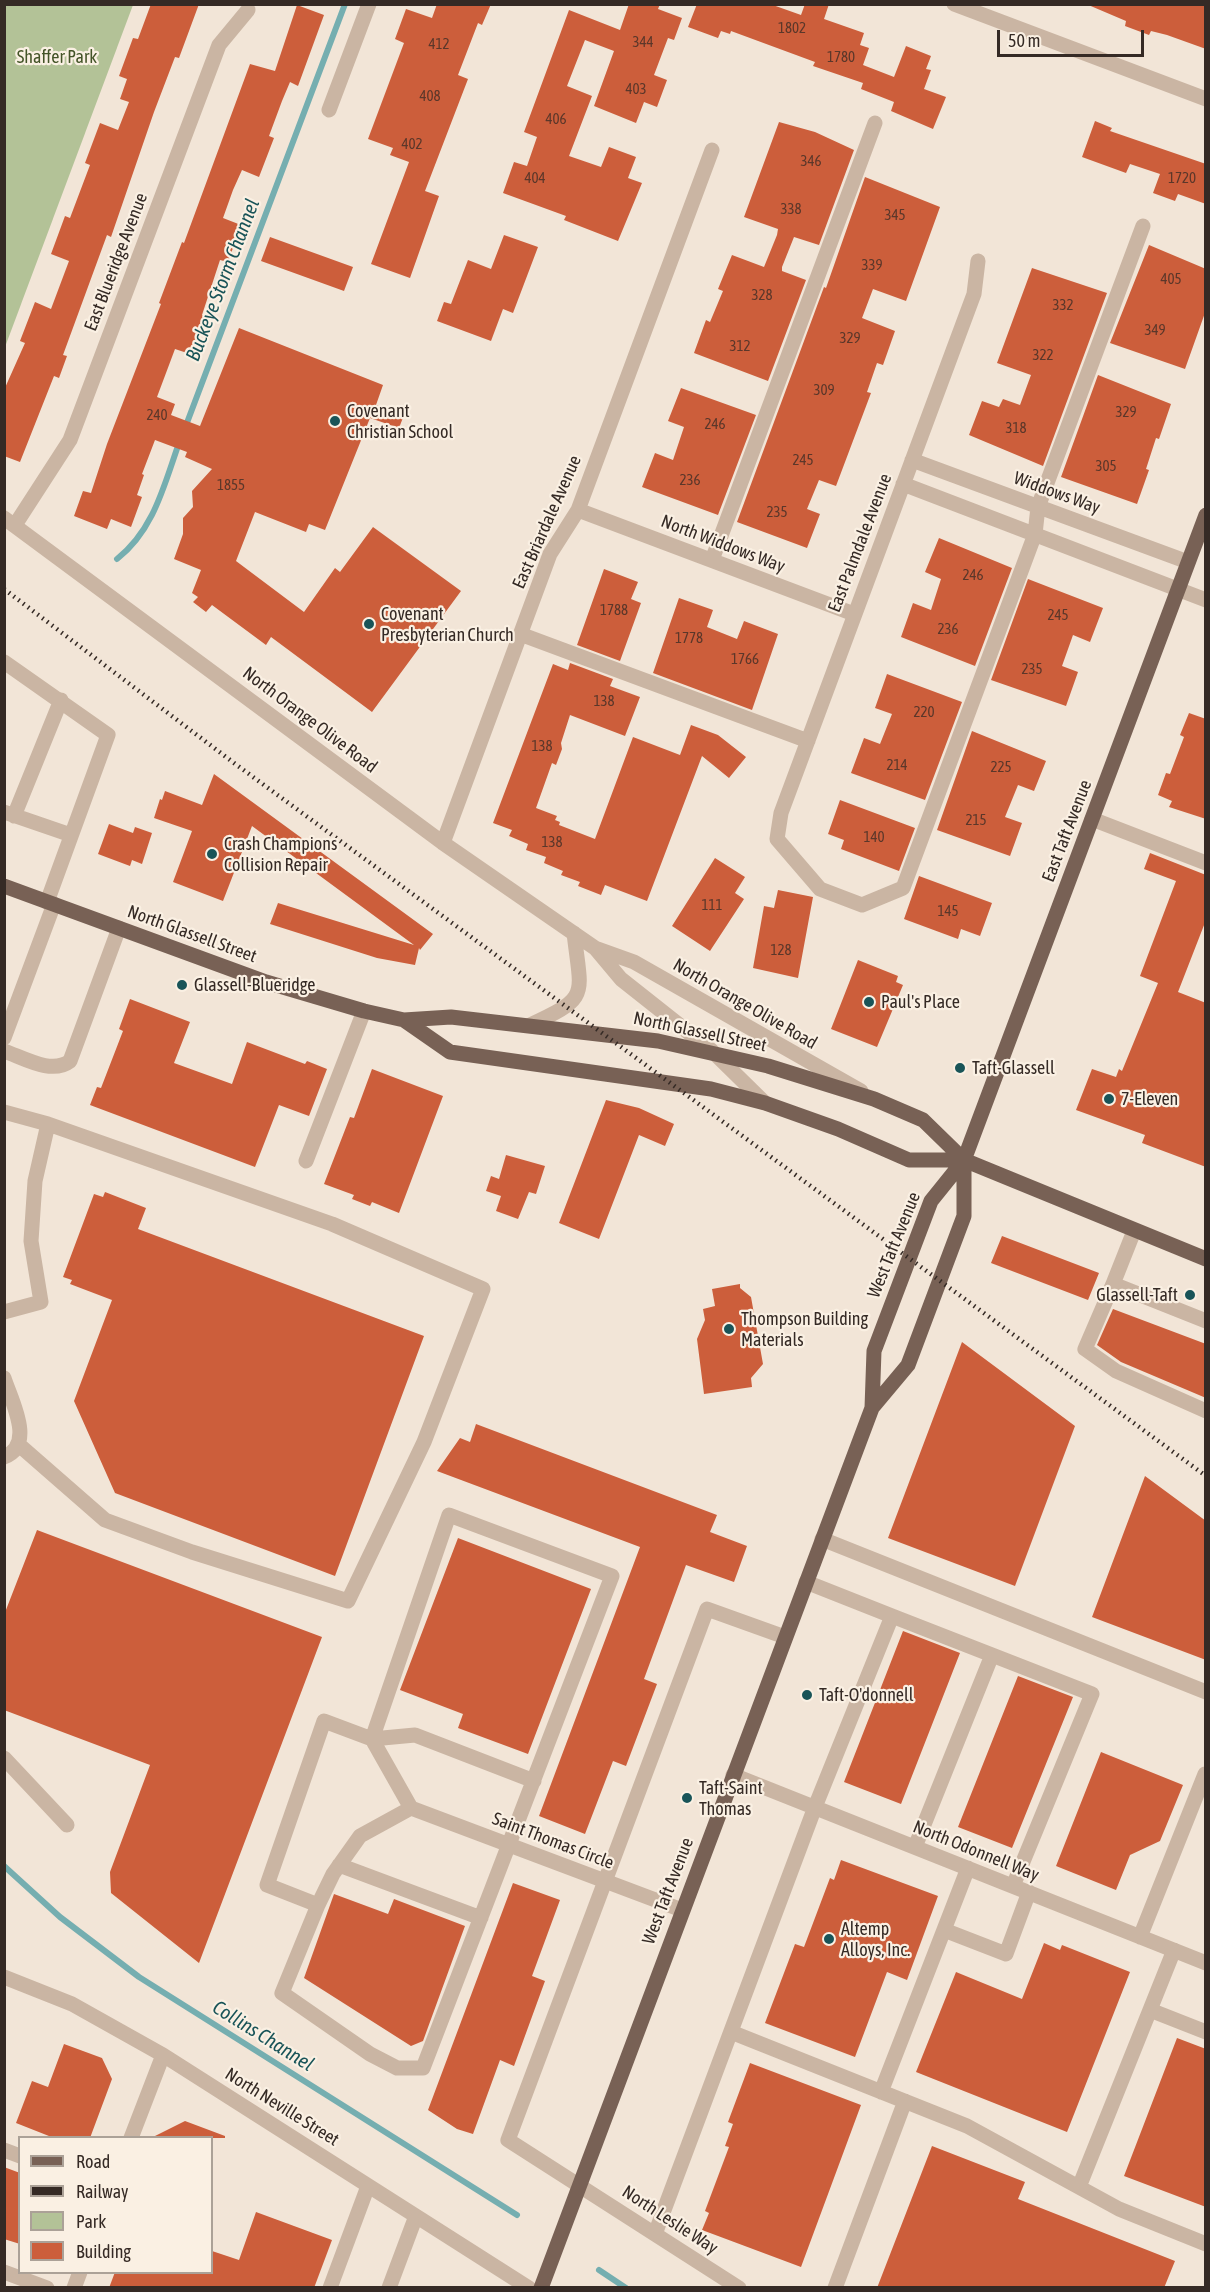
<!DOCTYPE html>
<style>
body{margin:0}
#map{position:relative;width:1210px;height:2292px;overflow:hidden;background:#f2e5d7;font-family:"Asap Condensed",sans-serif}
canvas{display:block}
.frame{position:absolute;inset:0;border:6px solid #352a25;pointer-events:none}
.legend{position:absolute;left:18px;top:2136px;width:195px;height:138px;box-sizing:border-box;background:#faf0e3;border:2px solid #aba197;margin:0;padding:8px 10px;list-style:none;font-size:18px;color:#352a25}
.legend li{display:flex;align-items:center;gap:12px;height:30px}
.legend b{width:30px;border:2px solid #aba197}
.scale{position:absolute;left:997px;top:30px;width:147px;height:27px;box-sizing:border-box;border:3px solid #352a25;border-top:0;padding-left:8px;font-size:18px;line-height:21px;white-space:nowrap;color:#352a25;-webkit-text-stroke:4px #faf0e3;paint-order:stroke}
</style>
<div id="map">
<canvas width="1210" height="2292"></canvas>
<div class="frame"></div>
<ul class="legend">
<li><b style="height:8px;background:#786155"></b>Road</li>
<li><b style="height:8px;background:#352a25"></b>Railway</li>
<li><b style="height:16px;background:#b3c297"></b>Park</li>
<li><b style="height:16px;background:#cc5e3b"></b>Building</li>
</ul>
<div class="scale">50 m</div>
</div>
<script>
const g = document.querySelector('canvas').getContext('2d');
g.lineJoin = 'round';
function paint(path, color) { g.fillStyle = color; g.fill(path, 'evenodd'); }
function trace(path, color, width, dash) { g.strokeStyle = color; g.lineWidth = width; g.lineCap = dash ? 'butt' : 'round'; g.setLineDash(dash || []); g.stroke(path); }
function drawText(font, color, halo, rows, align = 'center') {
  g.font = font + ' "Asap Condensed",sans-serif'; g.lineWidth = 4.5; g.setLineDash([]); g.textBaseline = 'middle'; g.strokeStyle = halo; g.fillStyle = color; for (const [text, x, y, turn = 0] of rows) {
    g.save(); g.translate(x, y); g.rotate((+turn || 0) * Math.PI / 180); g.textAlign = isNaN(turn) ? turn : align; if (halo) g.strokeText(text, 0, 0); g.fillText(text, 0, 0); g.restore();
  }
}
const green = new Path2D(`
 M5,4L133,5L5,347L4,5Z`);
const stream = new Path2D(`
 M185,428L345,4
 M117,559C154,530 164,485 179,443
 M4,1866L60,1917L139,1977L517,2215
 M599,2270L626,2288`);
const building = new Path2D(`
 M151,4H199L179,58L175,57L154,112L111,237L107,235L63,355L67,356L59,378L54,376L20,462L4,456V390L25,343L20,341L35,302L51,309L69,261L51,254L65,216L70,218L90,165L85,163L100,123L118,130L129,102L120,99L127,79L119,76L133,38L138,39Z
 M437,4H491L482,25L478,23L458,75L468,79L425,191L439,196L410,278L371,264L409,162L390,155L393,148L368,139L404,43L395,39L406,9L432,18Z
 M629,4H660L658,9L682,18L674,40L668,38L654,75L667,80L657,107L644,102L636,123L594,106L614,51L585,40L567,86L592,96L569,156L601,167L609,147L636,157L628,178L642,183L618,241L564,220L566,216L503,193L514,162L527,166L537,137L524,132L569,10L620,30Z
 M697,4H770L801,15L805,4H829L824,19L864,33L860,45L869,48L863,65L894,77L906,46L931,56L926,69L931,70L924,89L946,97L933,129L891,111L894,102L861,89L863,83L813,66L815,62L731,31L730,34L721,31L718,38L688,27Z
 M1086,4H1206V49L1167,35L1151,31L1149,35L1125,26L1126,21Z
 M297,5L324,15L298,86L290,82L282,101L269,136L274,138L259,177L242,170L233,190L223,218L241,225L228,262L220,260L202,315L207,317L193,355L175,349L157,397L175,404L171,415L200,426L239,328L383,385L376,405L404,415L399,428L370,418L325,530L309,524L306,532L255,512L236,561L304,612L335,568L340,572L373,527L461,591L372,712L271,637L266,645L212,605L206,612L193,602L198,597L192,593L201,570L174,559L183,534V518L193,507L192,491L212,469L185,457L187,452L155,440L142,474L144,475L137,495L142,497L131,527L111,519L107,529L74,516L83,491L91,493L107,444L161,304L159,303L182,242L184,243L250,64L275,71Z
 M1095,121L1112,128L1110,131L1206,164V204L1178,194L1175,201L1153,193L1160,174L1130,164L1126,173L1082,157Z
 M779,122L815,132L854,150L819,245L794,237L782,267V271L806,280L768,381L694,353L706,320L710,322L723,291L718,289L732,255L764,267L777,235L778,229L744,217Z
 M865,177L940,207L906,301L873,289L862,318L895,331L883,365L877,363L867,392L871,393L836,486L819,480L807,509L820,514L807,548L737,522L824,287L826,288Z
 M504,235L538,247L513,313L503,309L491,341L437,321L444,302L451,304L468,260L491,269Z
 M270,237L353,267L344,291L261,261Z
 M1149,245L1206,269V310L1185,369L1110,343Z
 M1032,268L1107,293L1043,466L969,435L982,401L999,407L1003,399L1020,405L1031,375L997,363Z
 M1098,375L1171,404L1159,439L1156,438L1146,469L1149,470L1137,504L1061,477Z
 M681,388L756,415L718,515L642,487L655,453L673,460L684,427L668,421Z
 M939,538L1012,568L975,666L901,637L913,603L931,610L941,579L925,572Z
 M604,569L638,582L631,599L641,603L620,661L577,645Z
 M1028,579L1103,608L1090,642L1073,635L1062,666L1078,672L1066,706L991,680Z
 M679,598L713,610L707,627L737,639L744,621L778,634L752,710L653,673Z
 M570,663L613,679L610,686L640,697L625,736L570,715L561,743L562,749L556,765L552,763L536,808L557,816L555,820L560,822L559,825L595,839L633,737L680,755L691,725L718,735L746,757L729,778L702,756L647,901L605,885L601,895L578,886L580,882L561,875L563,871L544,863L546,857L526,850L528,844L509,836L512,830L493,823L553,664L568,670Z
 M887,674L962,702L925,800L851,773L864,738L880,744L892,714L875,708Z
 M1189,713L1206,719V819L1169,807L1172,801L1158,795L1166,773L1170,774L1184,737L1180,735Z
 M972,731L1046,761L1034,791L1018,785L1005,817L1022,823L1010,856L937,830Z
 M214,774L433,934L420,950L419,948L415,965L377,958L270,924L278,903L414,945L252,826L223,901L173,882L192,831L154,818L160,799L162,800L165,791L202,805Z
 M840,800L915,828L899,871L841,849L844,840L828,834Z
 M109,824L133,833L135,827L152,833L142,864L132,860L130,866L98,854Z
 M1150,853L1206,875V920L1178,992L1206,1003V1167L1142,1143L1145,1135L1076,1110L1092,1069L1116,1077L1119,1069L1122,1071L1158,983L1140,976L1176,881L1144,869Z
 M715,858L745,877L735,893L744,899L710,951L672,926Z
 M919,876L992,903L980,936L961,929L958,939L904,919Z
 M778,890L813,897L798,978L753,968L764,906L774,908Z
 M858,960L898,976L896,982L903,985L877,1047L831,1029Z
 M130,999L190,1022L174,1063L232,1084L247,1042L305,1064L307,1061L327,1069L309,1116L279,1105L255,1167L90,1105L97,1087L101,1088L123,1031L119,1029Z
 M372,1069L443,1096L399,1213L372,1202L370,1206L352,1199L354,1195L324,1184L350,1117L354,1118Z
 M606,1100L639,1108L674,1124L665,1146L639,1135L599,1239L559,1223Z
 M506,1155L545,1166L536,1194L529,1192L518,1219L496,1211L501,1196L486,1191L491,1176L499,1179Z
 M105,1192L146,1208L138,1229L424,1336L335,1576L115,1493L74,1401L112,1300L70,1284L72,1280L63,1277L94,1194L103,1197Z
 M1002,1236L1099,1273L1088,1300L991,1263Z
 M740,1284V1288L751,1297L763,1364L751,1378L752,1387L704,1394L697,1339L705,1320L703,1309L715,1306L712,1289Z
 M1113,1309L1206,1344V1398L1121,1362L1097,1345Z
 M962,1342L1075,1426L1015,1586L888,1538Z
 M476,1424L717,1515L710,1532L747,1546L734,1582L686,1565L644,1679L657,1684L626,1766L613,1761L585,1834L539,1816L640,1547L437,1471L460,1438L470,1442Z
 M1145,1476L1206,1521V1660L1092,1617Z
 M37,1530L322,1637L199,1963L111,1893L110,1872L150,1765L4,1710V1615Z
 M458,1538L591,1589L528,1754L458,1728L463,1714L400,1690Z
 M903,1631L960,1653L901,1804L844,1782Z
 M1018,1676L1073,1697L1012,1848L958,1827Z
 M1101,1752L1183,1785L1160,1841L1130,1855L1116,1890L1056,1866Z
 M841,1860L938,1896L907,1980L887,1972L855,2057L765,2023L795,1944L804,1947L830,1878L834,1880Z
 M513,1883L560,1900L532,1976L545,1981L514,2066L500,2060L473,2134L457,2129L428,2110Z
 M334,1894L388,1914L394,1899L465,1926L423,2041L411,2046L304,1978Z
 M1044,1943L1060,1950L1062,1945L1130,1972L1067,2132L916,2072L956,1972L1022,1999Z
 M1177,2038L1206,2049V2207L1124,2176Z
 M64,2044L102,2058L112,2079L90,2138H54L16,2123L32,2081L48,2087Z
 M750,2063L861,2105L801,2267L702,2230L709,2213L705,2211L729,2147L725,2146L733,2124L728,2122Z
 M185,2121L225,2136V2138H151Z
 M932,2146L1025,2182L1018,2199L1175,2261L1164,2288H877Z
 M4,2167L20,2173V2244L4,2239Z
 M256,2212L332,2240L314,2288H109L115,2272H212V2251L239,2260Z`);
const minor = new Path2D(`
 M954,4L1206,99
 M329,110L369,4
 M978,261L974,294L781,813L777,839L820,889L862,905L903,888L1035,534L1038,507L1143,226
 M912,460L1188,562
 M903,484L1206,600
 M578,510L854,614
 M4,518L443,843L595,948L634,962L861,1091
 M15,525L70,440L219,45L248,10
 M712,560L875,123
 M520,634L808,741
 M4,662L108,735L47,902
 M4,812L71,835
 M14,816L61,700
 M1092,819L1206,863
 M443,843L550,554L578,510L712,150
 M595,948L621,979L712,1051L765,1103
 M530,1025C591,997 581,996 574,933
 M4,1038L54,904
 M4,1051C24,1058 52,1075 70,1061L119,928
 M4,1112L48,1124L35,1181L31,1241L41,1302L4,1312
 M306,1161L364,1011
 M1134,1231L1113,1284L1206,1321
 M1113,1284L1085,1349L1116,1371L1206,1411
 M4,1378C11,1400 36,1445 4,1457
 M18,1444L105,1520L192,1552L348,1601L424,1442L483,1289L332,1224L48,1124
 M449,1515L612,1576L423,2068H397L370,2054L282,1993L318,1905L267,1885L324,1721L372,1739Z
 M822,1539L1206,1692
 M806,1582L892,1616
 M4,1758L67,1825
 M733,1775L1206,1963
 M411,1808L682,1910
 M411,1808L372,1739L415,1735L534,1781
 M915,1847L992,1655
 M339,1865L481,1918
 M318,1905L333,1874L360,1836L411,1808
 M944,1930L1006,1954L1029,1892
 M1140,1937L1205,1774
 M4,1977L72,2004L163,2055L529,2288
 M1150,2010L1206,2032
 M731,2032L967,2126L1119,2209L1206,2244
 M881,2092L968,1868
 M131,2138L163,2055
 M4,2150L20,2156
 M1079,2187L1174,1950
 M655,2234L815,1807L892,1616L1092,1694L1013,1886
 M4,2272L47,2288
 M74,2288L80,2272
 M330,2288L368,2186
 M389,2288L416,2216
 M739,2288L508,2140L707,1609L785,1637
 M835,2288L905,2101`);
const major = new Path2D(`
 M4,886L266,982L364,1011L404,1020L451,1017L658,1041L768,1066L874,1099L923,1120L964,1160L1206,1259
 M404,1020L450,1052L711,1089L765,1103L838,1129L909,1160H964
 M872,1408L874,1351L931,1201L964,1160L1206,515
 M541,2288L872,1408L908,1365L964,1216V1160`);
const rail = new Path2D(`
 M4,589L234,763L1206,1476`);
const markers = [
 [335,421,6,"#195458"],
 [369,624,6,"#195458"],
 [212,854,6,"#195458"],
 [182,985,6,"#195458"],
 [869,1002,6,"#195458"],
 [960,1068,6,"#195458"],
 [1109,1099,6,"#195458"],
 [1190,1295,6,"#195458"],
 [729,1329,6,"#195458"],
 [807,1695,6,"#195458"],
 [687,1798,6,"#195458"],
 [829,1939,6,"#195458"]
];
const numberNames = [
 ["1802",792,28],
 ["344",643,42],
 ["412",439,44],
 ["1780",841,57],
 ["403",636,89],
 ["408",430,96],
 ["406",556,119],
 ["402",412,144],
 ["346",811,161],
 ["404",535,178],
 ["1720",1182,178],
 ["338",791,209],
 ["345",895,215],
 ["339",872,265],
 ["405",1171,279],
 ["328",762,295],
 ["332",1063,305],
 ["349",1155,330],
 ["329",850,338],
 ["312",740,346],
 ["322",1043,355],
 ["309",824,390],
 ["329",1126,412],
 ["240",157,415],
 ["246",715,424],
 ["318",1016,428],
 ["245",803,460],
 ["305",1106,466],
 ["236",690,480],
 ["1855",231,485],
 ["235",777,512],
 ["246",973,575],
 ["1788",614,610],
 ["245",1058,615],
 ["236",948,629],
 ["1778",689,638],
 ["1766",745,659],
 ["235",1032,669],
 ["138",604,701],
 ["220",924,712],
 ["138",542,746],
 ["214",897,765],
 ["225",1001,767],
 ["215",976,820],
 ["140",874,837],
 ["138",552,842],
 ["111",712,905],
 ["145",948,911],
 ["128",781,950]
];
const parkNames = [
 ["Shaffer Park",57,57]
];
const streetNames = [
 ["East Blueridge Avenue",116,262,-69],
 ["Widdows Way",1057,493,20],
 ["East Briardale Avenue",547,522,-66],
 ["East Palmdale Avenue",860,543,-69],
 ["North Widdows Way",723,544,21],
 ["North Orange Olive Road",310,720,37],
 ["East Taft Avenue",1067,831,-69],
 ["North Glassell Street",192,934,20],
 ["North Orange Olive Road",745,1004,30],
 ["North Glassell Street",700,1032,12],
 ["West Taft Avenue",894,1245,-68],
 ["Saint Thomas Circle",553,1841,21],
 ["North Odonnell Way",976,1851,22],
 ["West Taft Avenue",668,1891,-69],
 ["North Neville Street",282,2107,32],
 ["North Leslie Way",670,2220,33]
];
const poiNames = [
 ["Covenant",347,411],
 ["Christian School",347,432],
 ["Covenant",381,614],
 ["Presbyterian Church",381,635],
 ["Crash Champions",224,844],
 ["Collision Repair",224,865],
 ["Glassell-Blueridge",194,985],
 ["Paul's Place",881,1002],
 ["Taft-Glassell",972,1068],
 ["7-Eleven",1121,1099],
 ["Glassell-Taft",1178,1295,"right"],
 ["Thompson Building",741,1319],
 ["Materials",741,1340],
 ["Taft-O'donnell",819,1695],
 ["Taft-Saint",699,1788],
 ["Thomas",699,1809],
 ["Altemp",841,1929],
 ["Alloys, Inc.",841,1950]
];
const waterNames = [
 ["Buckeye Storm Channel",223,280,-69],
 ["Collins Channel",263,2036,32]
];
paint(green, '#b3c297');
trace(stream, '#75aeb0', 6);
paint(building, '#cc5e3b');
trace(minor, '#cab5a3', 15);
trace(major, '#786155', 15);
trace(rail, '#352a25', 4.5, [1.5, 4.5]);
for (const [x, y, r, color] of markers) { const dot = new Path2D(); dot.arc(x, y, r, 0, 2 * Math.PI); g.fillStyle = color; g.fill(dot); trace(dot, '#faf0e3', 2); }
drawText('15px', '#5b372a', null, numberNames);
drawText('18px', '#445428', '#faf0e3', parkNames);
drawText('18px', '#352a25', '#faf0e3', streetNames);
drawText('18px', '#352a25', '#faf0e3', poiNames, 'left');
drawText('italic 20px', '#195458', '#faf0e3', waterNames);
</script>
